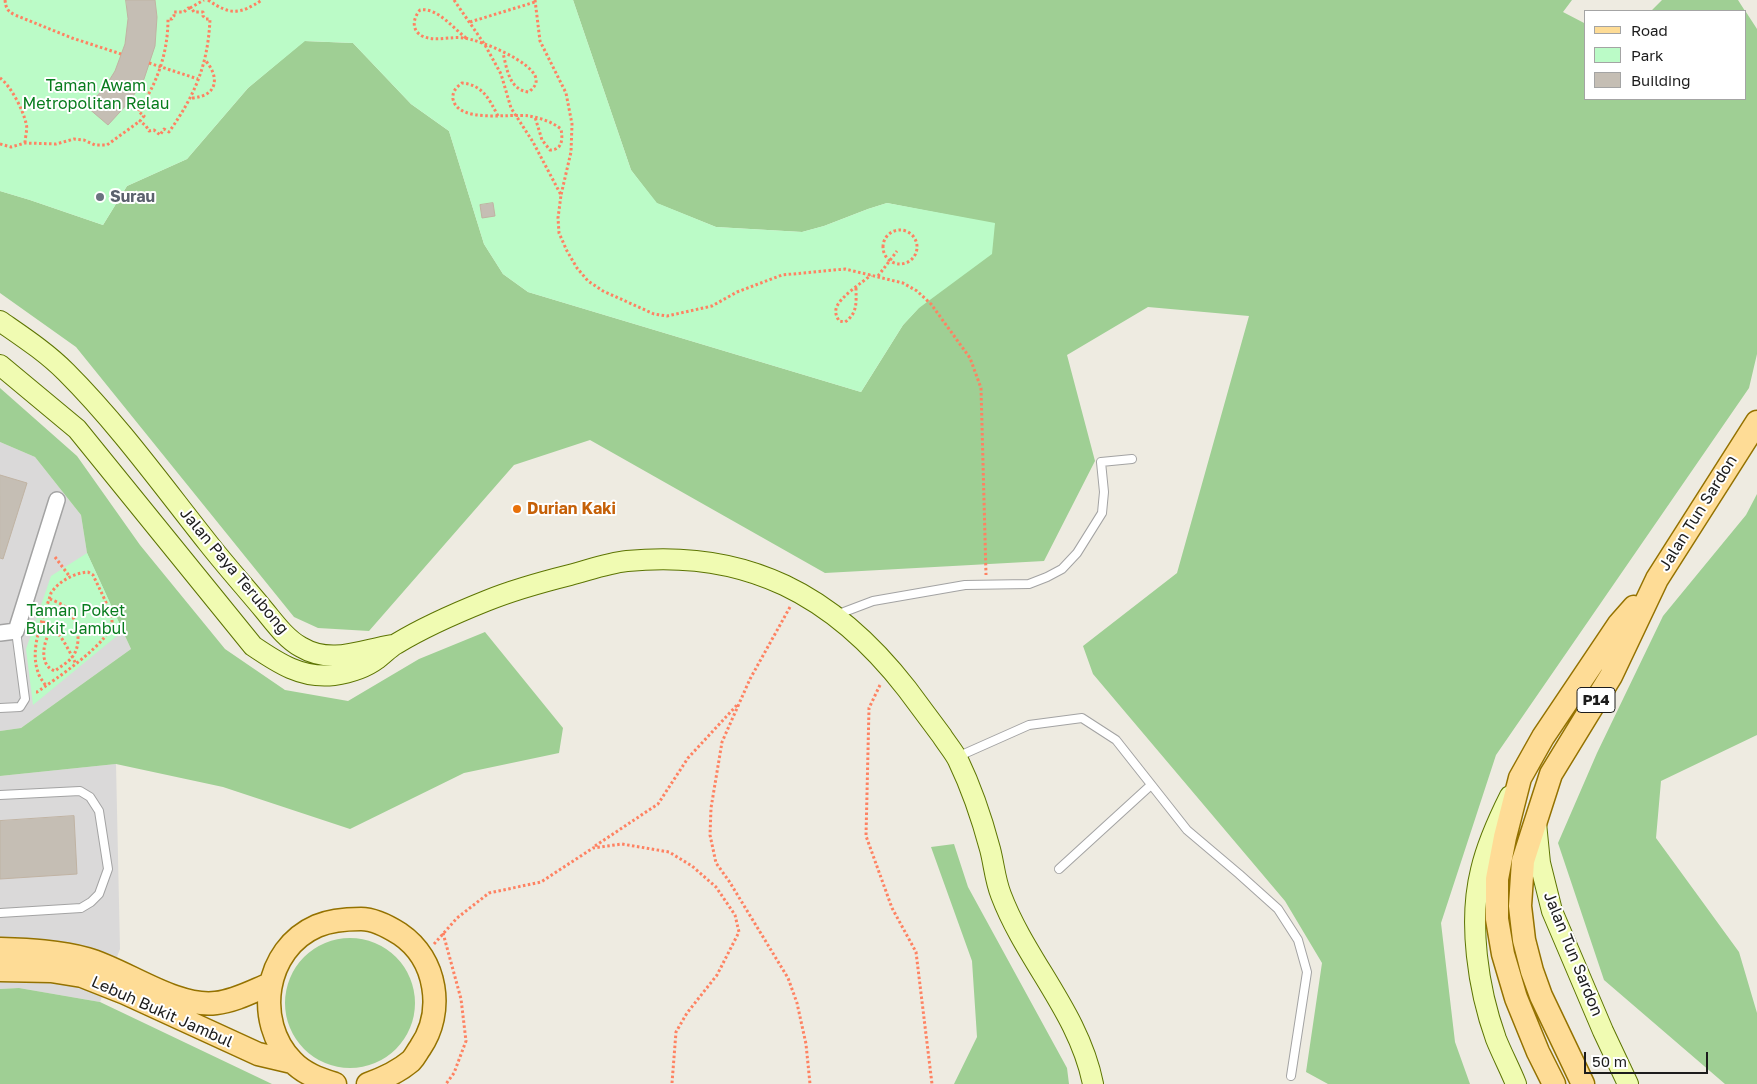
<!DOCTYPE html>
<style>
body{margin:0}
#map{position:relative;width:1757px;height:1084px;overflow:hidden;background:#eeebe1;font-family:"Golos Text",sans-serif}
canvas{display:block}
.legend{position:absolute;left:1584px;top:10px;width:162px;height:90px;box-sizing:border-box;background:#fff;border:1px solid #a4a4a4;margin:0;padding:6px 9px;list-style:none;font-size:15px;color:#1c1c1c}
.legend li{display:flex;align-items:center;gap:10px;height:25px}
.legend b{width:25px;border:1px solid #a4a4a4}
.scale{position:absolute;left:1584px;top:1052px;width:124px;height:22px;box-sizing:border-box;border:2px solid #1c1c1c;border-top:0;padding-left:6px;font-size:15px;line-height:18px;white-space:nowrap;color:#1c1c1c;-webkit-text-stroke:4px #fff;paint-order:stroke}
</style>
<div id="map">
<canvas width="1757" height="1084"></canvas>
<ul class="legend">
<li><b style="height:6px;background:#fedc96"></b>Road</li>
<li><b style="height:14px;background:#bbfbc7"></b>Park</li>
<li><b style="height:14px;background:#c5beb4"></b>Building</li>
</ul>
<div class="scale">50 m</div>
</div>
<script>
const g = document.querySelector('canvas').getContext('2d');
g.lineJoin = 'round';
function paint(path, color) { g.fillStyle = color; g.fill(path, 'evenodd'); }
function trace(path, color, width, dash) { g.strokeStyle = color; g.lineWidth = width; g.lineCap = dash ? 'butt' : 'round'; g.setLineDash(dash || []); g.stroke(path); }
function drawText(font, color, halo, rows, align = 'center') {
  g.font = font + ' "Golos Text",sans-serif'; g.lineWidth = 4; g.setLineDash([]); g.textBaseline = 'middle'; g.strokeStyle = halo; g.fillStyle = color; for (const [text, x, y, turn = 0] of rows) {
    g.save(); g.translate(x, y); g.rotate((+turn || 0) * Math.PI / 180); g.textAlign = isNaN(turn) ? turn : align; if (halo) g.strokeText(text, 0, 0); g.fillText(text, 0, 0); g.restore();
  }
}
const residential = new Path2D(`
 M0,442L35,457L81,515L87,553L131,649L21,728L0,731Z
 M116,764L120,949L100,1002L19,988L0,989V776Z`);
const forest = new Path2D(`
 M573,0H1572L1563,12L1586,24V99H1746V12L1757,29V354L1749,388L1496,755L1441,923L1455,1042L1470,1084H1328L1306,1072L1322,963L1285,901L1093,674L1083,646L1177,573L1249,316L1148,307L1067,355L1095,461L1044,561L825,573L590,440L514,465L369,631L318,628L294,617L76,347L0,293V191L30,200L103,225L127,186L187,159L248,88L304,41L353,43L411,104L449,131L484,244L503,274L528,292L861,392L903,325L995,224L887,203L868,209L824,226L802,232L716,227L656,203L631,170Z
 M1662,0H1738L1745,11H1651Z
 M0,388L77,456L140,545L225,649L285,690L348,701L419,659L485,632L563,728L559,753L464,773L350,829L223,787L116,764L0,776V731L21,728L131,649L87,553L81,515L35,457L0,442Z
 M1757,494V735L1661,781L1656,838L1739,952L1757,1013V1084H1725L1604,980L1558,843L1597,753L1663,616L1746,515Z
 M954,844L968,887L1067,1068L1069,1084H954L977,1037L972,961L931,847Z
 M285 1003a65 65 0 1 1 130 0a65 65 0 1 1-130 0Z
 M19,988L100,1002L272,1084H0V989Z`);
const park = new Path2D(`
 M0,0H573L631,170L657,203L716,227L802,232L824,226L868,209L887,203L995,223L992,254L919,308L903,325L861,392L528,292L503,274L484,244L449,131L411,104L353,43L305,41L248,88L187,159L127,186L103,225L30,200L0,191Z
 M87,553L123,631L33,705L26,649L51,576Z`);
const building = new Path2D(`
 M126,0H155L157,17L155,46L144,79L130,101L108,125L87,107L105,87L115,71L125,44L128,19Z
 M493,203L495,216L482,218L480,205Z
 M0,475L27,483L3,559L0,558Z
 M74,816L77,874L0,879V821Z`);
const path = new Path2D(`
 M5,0C6,8 7,11 15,15L72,38L121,54
 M208,0C230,15 239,15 262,0
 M454,0L485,45L501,74L511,108L533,142L561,195L558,218L559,233L567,251L577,268L588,281L603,291L654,314L667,316L712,306L737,292L782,275L845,269L903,283L917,291L931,304L970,358L981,388L986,575
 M535,0L540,41L566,93L572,124L571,152L561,195
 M188,8L192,9L194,12H203V16L206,19H210C208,65 195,95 169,132L164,129L160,135L154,130L149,131L146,126L140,121L144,116L138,111C157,84 168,53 168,19H172L174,16V12H184Z
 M190,8L204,0
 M470,22L535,2
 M466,38C453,28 437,7 420,10C413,18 411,30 422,36C435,42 451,36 464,38C480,40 534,62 536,79C537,85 533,88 529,92C509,90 507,69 503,53
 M149,63L198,79
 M0,78C11,86 23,110 26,123C28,129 25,137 25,143
 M192,98C218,96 220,77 205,60
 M498,116C489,99 483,85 462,83C457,87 452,91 453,99C458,124 511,113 529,116C541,118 552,122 561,129C563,140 562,150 550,150L542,140L535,117
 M0,144L11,147L25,143L56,144L74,139L84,140L95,145H107L140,121
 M883 247a17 17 0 1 1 34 0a17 17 0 1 1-34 0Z
 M878,276L897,251
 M856,288C856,302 858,313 845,322L839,321C837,317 835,314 836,309C838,298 863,282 871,275
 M55,557L70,577
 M50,599C54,601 60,603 64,606C77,616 83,642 73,656C69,662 61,666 55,671C37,665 44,638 53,627
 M790,607L750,679L722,742L711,808L710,835L716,863L729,881L788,978L797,1003L806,1044L810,1084
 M43,622C59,628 68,649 76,664
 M880,685L869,708L866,836L892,908L916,952L932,1084
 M36,692H37C53,681 114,640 112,621C111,610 98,586 93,575L88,572C74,573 59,581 51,593C44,617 29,647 38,672C39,677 43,681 46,686
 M595,846L658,804L688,758L737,705
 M443,933L461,999L466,1041L454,1073L446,1084
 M434,944L457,918L489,893L541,882L593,848L622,844L669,852L692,866L716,887L735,915L739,932L717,975L687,1013L676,1032L672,1083`);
const lane = new Path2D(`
 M836,615L873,601L965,585L1029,584L1047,577L1062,569L1077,553L1102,513L1104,492L1101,462L1132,459
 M0,708L20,707L25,699L16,631
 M957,757L1029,725L1082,718L1116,740L1187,830L1239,874L1278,909L1298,940L1307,972L1291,1076
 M0,795L80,791L90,797L99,811L108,869L99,894L91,902L81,908L0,913
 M1059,869L1151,785`);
const street = new Path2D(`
 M0,633L16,631L57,500`);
const secondary = new Path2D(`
 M0,321C23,337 46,352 66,372C118,424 162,485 208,543C226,566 245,587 264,610C274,622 286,639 301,647C331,665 361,650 392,645
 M0,365L77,429L253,646C278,663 302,679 334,675C348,673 365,668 377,659C384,654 389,648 396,644C424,627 456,613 486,601C513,590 542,582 570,575C589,570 608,563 627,561C747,549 834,595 907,689C919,705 930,720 942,736C947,744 954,752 958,760C972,789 982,819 990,849C994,864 995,880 1001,895C1026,961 1079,1013 1093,1084
 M1510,796C1498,820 1487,844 1481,870C1468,922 1478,989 1496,1039C1502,1054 1510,1069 1516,1084
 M1536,823L1540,863L1552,911L1603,1031L1628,1084`);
const primary = new Path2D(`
 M0,949C29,950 59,951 87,959C126,970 175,1008 216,1003C235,1001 253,991 270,984
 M0,970L51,971L82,976L125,993L258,1054L292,1062
 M335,1084C320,1079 304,1074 292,1061C254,1022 264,949 317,926C331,920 346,919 361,919C375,919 389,927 400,934C437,959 445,1012 420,1048C417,1052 415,1057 411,1061C398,1072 385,1078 368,1084
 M1554,1084L1538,1052L1516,998L1503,954L1497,919V879L1505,837L1520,778L1543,737L1619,624L1634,607
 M1583,1084L1541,996L1532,971L1524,940L1520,906L1523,861L1551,774L1611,676L1657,579L1757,422`);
const markers = [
 [100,197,5,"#6b7280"],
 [517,509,5,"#e8710a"]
];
const shields = [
 [1596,700,38]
];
const shieldNames = [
 ["P14",1596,700]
];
const parkNames = [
 ["Taman Awam",96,86],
 ["Metropolitan Relau",96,104],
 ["Taman Poket",76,611],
 ["Bukit Jambul",76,629]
];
const worshipNames = [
 ["Surau",110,197]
];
const foodNames = [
 ["Durian Kaki",527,509]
];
const streetNames = [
 ["Jalan Tun Sardon",1698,513,-58],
 ["Jalan Paya Terubong",234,571,50],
 ["Jalan Tun Sardon",1573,954,68],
 ["Lebuh Bukit Jambul",162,1012,24]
];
paint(residential, '#dad9d9');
paint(forest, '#9fcf94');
paint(park, '#bbfbc7');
paint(building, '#c5beb4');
trace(building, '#c0b3a3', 1);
trace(lane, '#a3a3a3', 10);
trace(street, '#a3a3a3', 18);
trace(secondary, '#5c7402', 22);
trace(primary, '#947200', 25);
trace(path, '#fe8262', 3, [2.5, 2.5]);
trace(lane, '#fff', 8);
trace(street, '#fff', 15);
trace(secondary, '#f0fbb2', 20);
trace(primary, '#fedc96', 22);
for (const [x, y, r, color] of markers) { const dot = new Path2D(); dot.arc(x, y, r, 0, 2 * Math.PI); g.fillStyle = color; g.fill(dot); trace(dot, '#fff', 2); }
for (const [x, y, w] of shields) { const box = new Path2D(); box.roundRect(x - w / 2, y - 12.5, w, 25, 4); g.fillStyle = '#fff'; g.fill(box); trace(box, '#1c1c1c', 1); }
drawText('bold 15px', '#1c1c1c', null, shieldNames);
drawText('16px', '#087c1e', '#fff', parkNames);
drawText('bold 16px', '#5b616d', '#fff', worshipNames, 'left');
drawText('bold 16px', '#c56008', '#fff', foodNames, 'left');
drawText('16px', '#1c1c1c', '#fff', streetNames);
</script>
